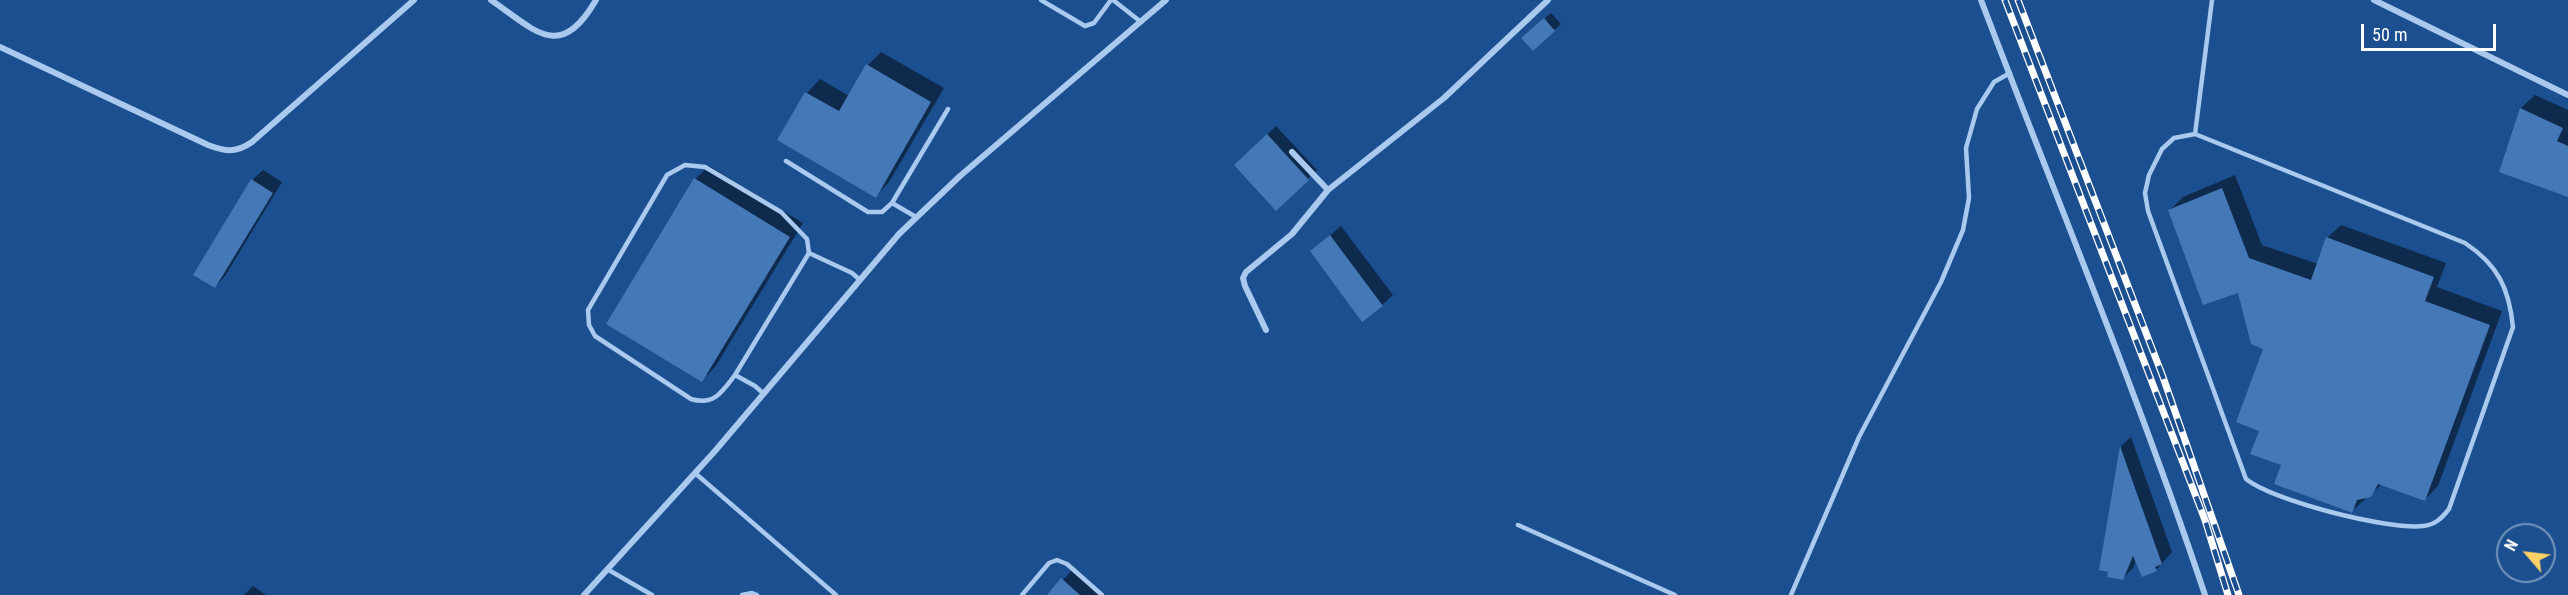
<!DOCTYPE html>
<style>
body{margin:0}
#map{position:relative;width:2568px;height:595px;overflow:hidden;background:#1b4f8f;font-family:"Roboto Condensed",sans-serif}
canvas{display:block}
.north{position:absolute;left:2496px;top:523px;width:60px;height:60px;box-sizing:border-box;background:#1b4f8f;border:2px solid #7695bc;border-radius:50%;rotate:298deg;font-size:16px;font-weight:700;line-height:24px;text-align:center;color:#fff}
.north::after{content:'';display:block;margin:auto;width:21px;height:27px;background:#ffd166;clip-path:polygon(50% 0,100% 100%,50% 72%,0 100%)}
.scale{position:absolute;left:2361px;top:24px;width:135px;height:27px;box-sizing:border-box;border:3px solid #fff;border-top:0;padding-left:8px;font-size:18px;line-height:21px;white-space:nowrap;color:#fff;-webkit-text-stroke:4px #1b4f8f;paint-order:stroke}
</style>
<div id="map">
<canvas width="2568" height="595"></canvas>
<div class="north">N</div>
<div class="scale">50 m</div>
</div>
<script>
const g = document.querySelector('canvas').getContext('2d');
g.lineJoin = 'round';
function paint(path, color) { g.fillStyle = color; g.fill(path, 'evenodd'); }
function trace(path, color, width, dash) { g.strokeStyle = color; g.lineWidth = width; g.lineCap = dash ? 'butt' : 'round'; g.setLineDash(dash || []); g.stroke(path); }
const shadow = new Path2D(`
 M1551,13L1561,24L1554,30L1530,31Z
 M881,52L944,88L889,182L876,196L779,140L807,93L820,79L849,96L868,65Z
 M2535,95L2568,110V196L2501,171L2521,108Z
 M1276,126L1317,170L1276,209L1236,165Z
 M709,166L803,223L715,367L702,380L695,179Z
 M263,170L282,182L225,276L215,287L252,180Z
 M2235,175L2262,245L2318,264L2327,238L2341,225L2446,263L2437,287L2502,311L2438,486L2425,499L2382,484L2352,511L2283,464L2261,430L2265,349L2239,291L2170,210L2183,197Z
 M1341,226L1393,295L1382,305L1312,251Z
 M2131,437L2172,552L2156,570L2136,560L2133,568L2123,578L2109,571L2101,569L2121,446Z
 M1073,569L1102,595H1049Z
 M253,586L266,595H244Z`);
const building = new Path2D(`
 M1544,18L1555,31L1533,51L1521,38Z
 M866,64L931,102L876,198L777,140L805,92L839,111Z
 M2520,108L2563,128L2557,141L2568,146V197L2499,172Z
 M1267,134L1309,180L1276,211L1234,165Z
 M694,178L790,237L702,382L606,324Z
 M251,179L273,193L215,288L193,275Z
 M2222,188L2249,258L2311,280L2326,237L2434,277L2425,301L2490,325L2425,501L2378,484L2371,497L2357,500L2352,513L2350,512L2274,484L2281,465L2250,454L2259,431L2236,422L2263,349L2251,344L2238,293L2203,305L2168,210Z
 M1330,235L1383,306L1362,322L1310,251Z
 M2120,446L2162,564L2155,567L2157,571L2142,577L2133,556L2123,580L2107,577L2108,572L2099,570Z
 M1061,578L1080,595H1047Z`);
const lane = new Path2D(`
 M1041,0L1085,26L1094,23L1111,0
 M1113,0L1141,22
 M2195,134L2465,243C2498,265 2509,288 2513,327L2449,509C2442,518 2435,525 2423,526C2388,530 2273,501 2246,479L2148,211L2145,193L2149,175L2162,149L2174,138Z
 M2195,134L2212,0
 M786,161L868,212H882L892,203L916,217
 M892,203L948,109
 M809,253L852,273L860,280
 M735,375L809,253L807,239L781,212L705,167L685,165L667,175L588,310L589,325L595,336L691,399C714,406 722,392 735,375L755,386L764,394
 M695,473L836,595
 M1518,525L1675,595
 M607,569L652,595
 M742,595L752,593L757,595
 M1022,595L1049,563L1057,560L1067,564L1102,595
 M1791,595L1859,437L1941,282L1963,230L1969,198L1966,148L1977,109L1994,82L2010,73`);
const street = new Path2D(`
 M491,0C536,31 560,62 596,0
 M1981,0C2056,198 2138,394 2205,595
 M2374,0L2568,95
 M0,47L208,145C226,152 236,153 252,142L414,0
 M1292,152L1328,190
 M1266,330L1245,286L1243,278L1246,272L1292,234L1328,190L1444,98L1548,0
 M584,595L715,451L899,234L960,176L1166,0`);
const rail = new Path2D(`
 M2005,0L2205,520L2228,595
 M2018,0L2163,377L2239,595`);
paint(shadow, '#0007');
paint(building, '#4478b7');
trace(lane, '#a9c9ee', 4.5);
trace(street, '#a9c9ee', 6);
trace(rail, '#fff', 7);
trace(rail, '#1b4f8f', 4.5, [14]);
</script>
